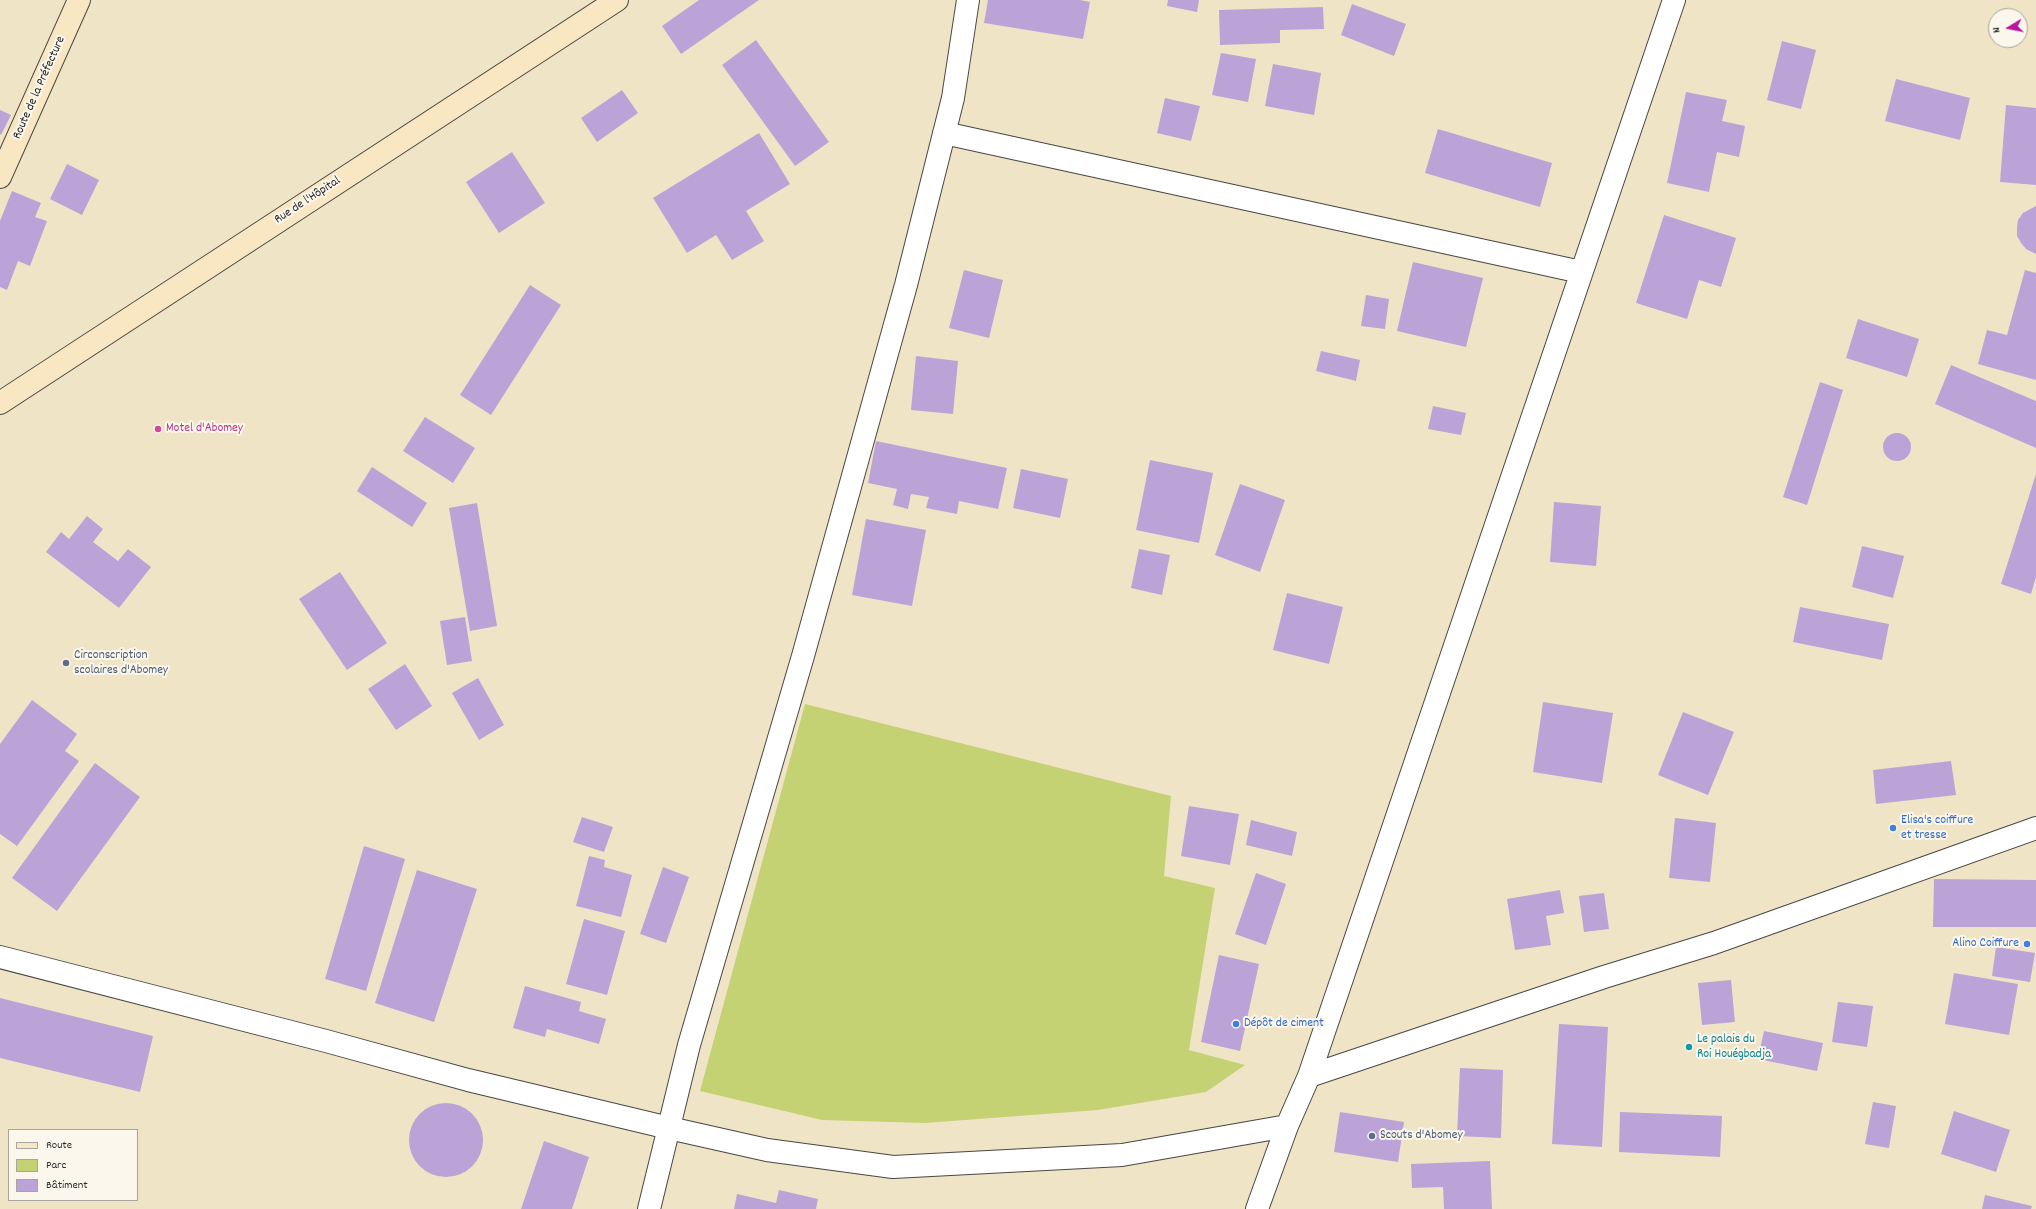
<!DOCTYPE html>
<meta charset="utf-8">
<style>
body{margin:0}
#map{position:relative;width:2036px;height:1209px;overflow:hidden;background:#f0e4c7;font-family:Dekko,sans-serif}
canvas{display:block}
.legend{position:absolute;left:8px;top:1129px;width:130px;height:72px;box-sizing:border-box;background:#fbf7ec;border:1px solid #a8a59f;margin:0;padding:5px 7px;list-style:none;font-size:12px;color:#2b2b2b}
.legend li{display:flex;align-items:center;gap:8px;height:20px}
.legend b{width:20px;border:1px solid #a8a59f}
.north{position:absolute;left:1988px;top:8px;width:40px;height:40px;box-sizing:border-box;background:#fbf7ec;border:1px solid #a8a59f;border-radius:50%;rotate:260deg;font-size:11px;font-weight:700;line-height:16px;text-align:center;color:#2b2b2b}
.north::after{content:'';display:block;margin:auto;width:14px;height:18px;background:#b5179e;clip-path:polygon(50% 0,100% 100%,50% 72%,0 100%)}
</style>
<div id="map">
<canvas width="2036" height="1209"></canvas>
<ul class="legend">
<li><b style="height:5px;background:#f9e7c3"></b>Route</li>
<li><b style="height:11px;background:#c5d274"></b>Parc</li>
<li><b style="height:11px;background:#bca3d7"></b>Bâtiment</li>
</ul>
<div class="north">N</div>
</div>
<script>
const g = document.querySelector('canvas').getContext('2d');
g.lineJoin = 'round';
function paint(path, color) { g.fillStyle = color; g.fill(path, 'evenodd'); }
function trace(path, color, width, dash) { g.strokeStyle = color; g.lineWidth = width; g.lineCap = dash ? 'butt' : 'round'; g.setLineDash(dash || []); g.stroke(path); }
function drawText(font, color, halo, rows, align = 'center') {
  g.font = font + ' Dekko,sans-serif'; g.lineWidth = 4; g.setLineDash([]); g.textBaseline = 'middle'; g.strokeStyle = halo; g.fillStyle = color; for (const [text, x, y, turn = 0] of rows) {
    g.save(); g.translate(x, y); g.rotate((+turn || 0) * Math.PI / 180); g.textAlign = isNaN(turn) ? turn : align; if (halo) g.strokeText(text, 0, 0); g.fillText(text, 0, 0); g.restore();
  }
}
const green = new Path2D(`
 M805,704L1171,796L1164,876L1215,888L1189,1050L1245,1065L1206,1092L1098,1110L925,1123L822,1120L700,1091Z`);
const building = new Path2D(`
 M699,0H759L681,54L662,26Z
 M988,0H1080L1090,2L1083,39L984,23Z
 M1168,0H1199L1197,12L1167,6Z
 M1352,4L1406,24L1394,56L1341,35Z
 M1323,7L1324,29L1280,30V43L1220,45L1219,10Z
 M756,40L829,142L795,166L722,65Z
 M1782,41L1816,50L1801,109L1767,100Z
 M1221,53L1256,59L1248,102L1212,95Z
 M1273,64L1321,73L1314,115L1265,106Z
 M1896,79L1970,98L1960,140L1885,121Z
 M622,90L638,113L597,142L581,118Z
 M1686,92L1727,100L1722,121L1745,126L1739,157L1717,152L1709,192L1667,183Z
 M1165,98L1200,106L1191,141L1157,133Z
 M2006,105L2036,108V185L2000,182Z
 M0,110L11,115L1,135L0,134Z
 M1438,129L1552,163L1540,207L1425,173Z
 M759,133L790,184L746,211L764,241L732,260L716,235L687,253L653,198Z
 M512,152L545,203L499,233L466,182Z
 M67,164L99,180L82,215L50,199Z
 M12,191L41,203L35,217L47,221L30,266L18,261L7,290L0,287V221Z
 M2036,206V254L2026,249L2021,243L2017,236V228L2018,220L2023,213Z
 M1664,215L1736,238L1721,287L1699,280L1687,319L1636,303Z
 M1413,262L1483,278L1466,347L1397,331Z
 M964,270L1003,280L989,338L949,328Z
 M2025,270L2036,273V380L1978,364L1987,330L2007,335Z
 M530,285L561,305L491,415L460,395Z
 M1366,295L1389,299L1385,329L1361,326Z
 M1858,319L1919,339L1907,377L1846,358Z
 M1321,351L1360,360L1356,381L1316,371Z
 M916,356L958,361L953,414L911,410Z
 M1951,365L2036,401V448L1935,404Z
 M1820,382L1843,390L1807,505L1783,497Z
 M1433,406L1466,413L1461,435L1428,429Z
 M425,417L475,448L453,483L403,451Z
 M1883 447a14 14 0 1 1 28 0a14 14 0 1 1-28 0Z
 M876,441L1007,468L998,509L959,501L957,514L926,508L929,497L911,494L908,509L893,505L897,489L868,483Z
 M1150,460L1213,473L1199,543L1136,530Z
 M372,467L427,503L412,527L357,491Z
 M1021,469L1068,479L1060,518L1013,508Z
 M2036,474V577L2031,594L2001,584Z
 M1240,484L1285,500L1260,572L1215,555Z
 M1554,502L1601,506L1596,566L1550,562Z
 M477,503L497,626L470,631L449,508Z
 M87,516L103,529L93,542L118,561L128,549L151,567L119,608L46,552L61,532L69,539Z
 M866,519L926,530L912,606L852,595Z
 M1862,546L1904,556L1893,598L1852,587Z
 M1139,549L1170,555L1162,595L1131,588Z
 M340,572L387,643L347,670L299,599Z
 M1287,593L1343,607L1329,664L1273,650Z
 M1800,607L1889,624L1882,660L1793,642Z
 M465,617L472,661L447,665L440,621Z
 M405,664L432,706L396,730L368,689Z
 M478,678L504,725L479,740L452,693Z
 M32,700L77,734L65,751L79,761L17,846L0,834V744Z
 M1543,702L1613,713L1602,783L1533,772Z
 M1683,712L1734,732L1708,795L1658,775Z
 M1951,761L1956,795L1876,804L1873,770Z
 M95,763L140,797L57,911L12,878Z
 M1189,806L1239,814L1230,865L1181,856Z
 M582,817L613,827L604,852L573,842Z
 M1675,818L1716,823L1710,882L1669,878Z
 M1251,820L1297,832L1292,856L1246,845Z
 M364,846L405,859L366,991L325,979Z
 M589,856L605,860L604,867L632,875L621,917L576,906Z
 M663,867L689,877L666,943L640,934Z
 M417,870L477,889L434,1022L375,1003Z
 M1256,873L1286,884L1266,945L1235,934Z
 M1934,879L2036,880V927H1933Z
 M1560,890L1564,913L1546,916L1551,945L1515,950L1507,899Z
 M1604,893L1609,929L1584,932L1579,896Z
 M584,919L625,931L607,995L566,984Z
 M1996,947L2035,953L2030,982L1992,976Z
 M1219,955L1259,964L1240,1051L1201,1042Z
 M1954,973L2018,984L2009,1035L1945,1024Z
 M1731,980L1735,1022L1702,1025L1698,983Z
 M525,986L581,1002L579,1011L606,1019L599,1044L547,1029L545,1037L513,1028Z
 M0,998L153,1036L140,1092L0,1058Z
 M1838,1002L1873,1006L1867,1047L1832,1042Z
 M1559,1024L1608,1027L1602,1147L1552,1144Z
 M1764,1031L1823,1043L1817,1071L1758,1059Z
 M1460,1068L1503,1070L1501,1138L1457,1136Z
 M1873,1102L1896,1106L1889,1148L1865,1144Z
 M409 1140a37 37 0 1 1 74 0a37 37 0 1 1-74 0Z
 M1954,1111L2010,1130L1996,1172L1941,1154Z
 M1340,1112L1404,1122L1398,1162L1334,1152Z
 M1620,1112L1722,1116L1720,1157L1619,1152Z
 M544,1141L589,1157L572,1209H521Z
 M1490,1161L1492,1209H1444L1443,1187L1412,1188L1411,1164Z
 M779,1190L818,1199L816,1209H734L737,1194L776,1203Z
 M1985,1195L2032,1206L2031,1209H1982Z`);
const street = new Path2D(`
 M944,133L1581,272
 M0,957L326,1041L468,1080L669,1128L767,1150L893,1167L1122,1155L1287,1126
 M1309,1076L1604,977L1714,943L2036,828
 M649,1209L689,1045L803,656L906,285L953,98L968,0
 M1257,1209L1287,1126L1309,1076L1674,0`);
const secondary = new Path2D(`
 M0,177L79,0
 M0,403L617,0`);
const markers = [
 [158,429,4,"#d1479c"],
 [66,663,4,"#5c6f8a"],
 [1893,828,4,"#3f7fe0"],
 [2027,944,4,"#3f7fe0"],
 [1236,1024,4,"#3f7fe0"],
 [1689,1047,4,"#0f9aa8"],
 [1372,1136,4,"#5c6f8a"]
];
const streetNames = [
 ["Route de la Préfecture",40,88,-66],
 ["Rue de l'Hôpital",308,201,-33]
];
const hotelNames = [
 ["Motel d'Abomey",166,429]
];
const serviceNames = [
 ["Circonscription",74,656],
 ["scolaires d'Abomey",74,671],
 ["Scouts d'Abomey",1380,1136]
];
const shopNames = [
 ["Elisa's coiffure",1901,821],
 ["et tresse",1901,836],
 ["Alino Coiffure",2019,944,"right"],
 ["Dépôt de ciment",1244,1024]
];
const cultureNames = [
 ["Le palais du",1697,1040],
 ["Roi Houégbadja",1697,1055]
];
paint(green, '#c5d274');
paint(building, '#bca3d7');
trace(street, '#494742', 24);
trace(secondary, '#494742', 24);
trace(street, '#fff', 22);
trace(secondary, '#f9e7c3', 22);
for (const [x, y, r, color] of markers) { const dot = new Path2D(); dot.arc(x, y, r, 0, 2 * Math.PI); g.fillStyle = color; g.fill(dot); trace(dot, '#fbf7ec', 1.5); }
drawText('13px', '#2b2b2b', '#fbf7ec', streetNames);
drawText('13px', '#b23c85', '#fbf7ec', hotelNames, 'left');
drawText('13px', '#4e5e75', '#fbf7ec', serviceNames, 'left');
drawText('13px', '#366cbe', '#fbf7ec', shopNames, 'left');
drawText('13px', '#0d838f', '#fbf7ec', cultureNames, 'left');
</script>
